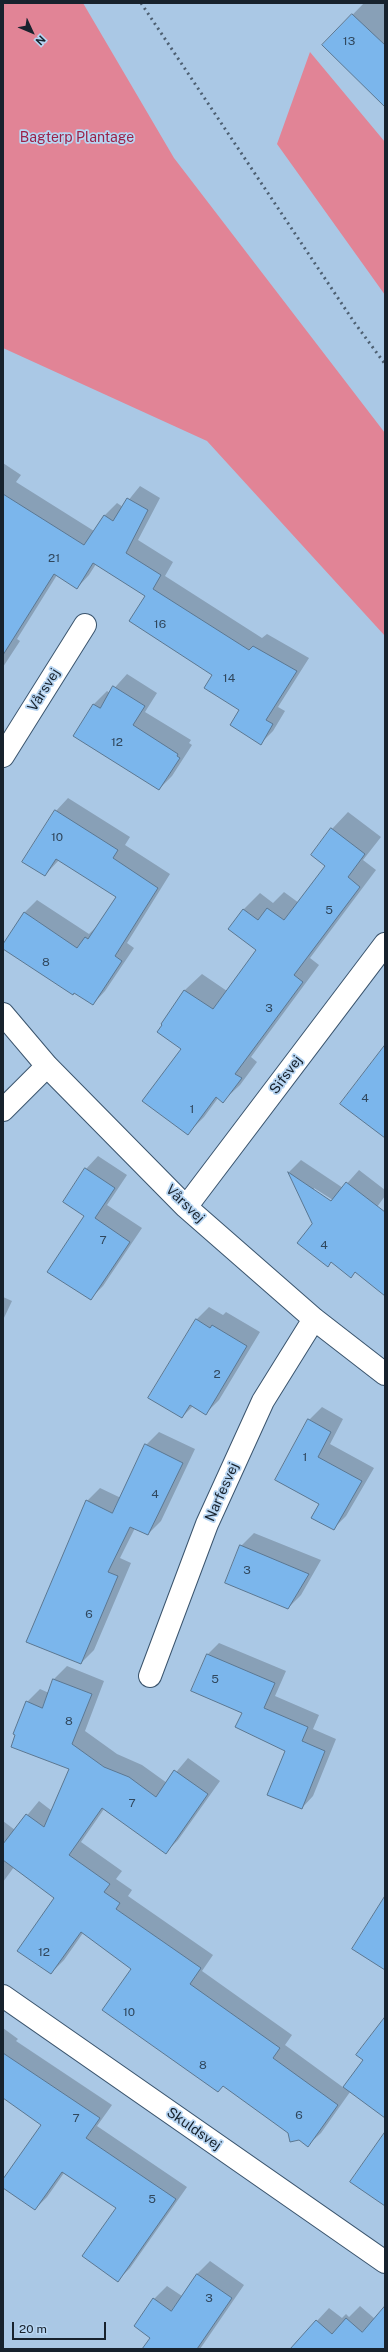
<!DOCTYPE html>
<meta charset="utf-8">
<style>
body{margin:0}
#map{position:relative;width:388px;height:2352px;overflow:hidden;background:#aac8e5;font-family:"Public Sans",sans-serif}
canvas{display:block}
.frame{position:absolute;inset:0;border:4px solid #17222d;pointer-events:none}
.north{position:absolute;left:12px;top:12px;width:40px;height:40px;-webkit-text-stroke:3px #b7d5f2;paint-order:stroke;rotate:134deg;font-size:11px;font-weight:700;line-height:16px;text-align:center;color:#17222d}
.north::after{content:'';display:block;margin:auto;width:14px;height:18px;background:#17222d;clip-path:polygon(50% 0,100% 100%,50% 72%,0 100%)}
.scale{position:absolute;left:12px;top:2322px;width:94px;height:18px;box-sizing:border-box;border:2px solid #17222d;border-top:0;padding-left:5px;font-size:12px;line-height:14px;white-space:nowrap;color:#17222d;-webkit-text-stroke:3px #b7d5f2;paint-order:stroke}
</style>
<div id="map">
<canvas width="388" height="2352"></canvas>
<div class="frame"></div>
<div class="north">N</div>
<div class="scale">20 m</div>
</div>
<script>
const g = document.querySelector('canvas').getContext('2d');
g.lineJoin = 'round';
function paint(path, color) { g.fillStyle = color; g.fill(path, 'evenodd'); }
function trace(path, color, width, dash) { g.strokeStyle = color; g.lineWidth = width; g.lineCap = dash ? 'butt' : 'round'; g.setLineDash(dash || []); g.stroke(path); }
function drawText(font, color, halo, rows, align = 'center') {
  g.font = font + ' "Public Sans",sans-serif'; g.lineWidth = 3.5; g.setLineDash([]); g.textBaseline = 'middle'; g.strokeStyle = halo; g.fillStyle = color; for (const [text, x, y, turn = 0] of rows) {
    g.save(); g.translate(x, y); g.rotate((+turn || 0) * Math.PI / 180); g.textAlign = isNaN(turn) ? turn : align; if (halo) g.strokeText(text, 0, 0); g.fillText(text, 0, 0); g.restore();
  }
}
const green = new Path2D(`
 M3,3H83L174,158L385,433V636L207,441L3,348Z
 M310,52L385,142V295L277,144Z`);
const shadow = new Path2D(`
 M364,3H385V88L323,45Z
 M3,463L21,475L16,482L94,531L104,516L117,503L123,507L140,486L160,498L138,540L173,562L165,576L262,638L267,634L309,658L278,707L285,711L273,731L261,743L240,710L214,674L147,596L96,564L89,575L77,588L57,575L17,639L20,641L3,667Z
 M127,674L157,693L145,712L191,740L189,743L192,745L172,776L159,789L75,736L94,704L107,691L110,693Z
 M68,798L130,837L125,845L170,874L127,943L134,948L105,991L93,1004L75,992L73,994L3,948L24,913L37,900L89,934L98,925L117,897L59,860L45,875L56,811Z
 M348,812L381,837L363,860L376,870L310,958L319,965L251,1057L257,1062L240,1085L223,1101L218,1098L204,1117L187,1134L182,1049L159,1032L185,990L202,974L227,991L258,950L229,929L244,909L260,893L273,903L284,892L299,903L326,866L312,855L332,829Z
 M98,1156L127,1175L107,1205L142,1228L103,1286L90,1299L85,1216L86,1169Z
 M301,1160L343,1188L359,1170L385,1190V1196L377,1207L385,1213V1295L356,1271L351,1276L332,1261L328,1265L314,1224L289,1172ZM314,1188L336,1202L335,1204L314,1191Z
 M3,1297L12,1301L3,1320Z
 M209,1307L223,1315L226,1312L260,1332L219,1400L206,1413L193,1406L182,1417L196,1320Z
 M322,1407L343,1419L330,1444L374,1468L346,1516L333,1529L320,1504L309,1420Z
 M159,1432L195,1449L161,1521L148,1534L135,1528L120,1558L131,1563L94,1650L81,1663L87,1501L100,1488L121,1498L146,1445Z
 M254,1533L321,1560L301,1595L288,1608L241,1546Z
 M219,1643L286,1671L275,1696L319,1715L313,1729L336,1739L313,1796L302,1808L286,1750L243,1712L193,1691L208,1654Z
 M67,1666L104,1681L85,1731L117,1754L142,1765L167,1783L188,1758L220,1781L178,1840L166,1852L104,1809L81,1842L122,1871L116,1879L132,1890L128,1896L213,1955L202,1971L292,2035L285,2045L344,2088L364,2060L385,2024V2073L350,2092L321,2133L308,2145L224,2085L218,2091L132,1968L83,1933L64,1960L51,1973L55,1898L14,1867L3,1882V1821L15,1830L39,1801L52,1811L70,1769L27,1702L40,1689L49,1693L54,1679Z
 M3,2028L18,2039L16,2041L112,2105L97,2126L187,2187L130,2268L118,2280L117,2208L64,2173L47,2197L35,2209L3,2186V2181L42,2124L3,2097Z
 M210,2261L244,2285L200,2349H144L152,2338L154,2299L167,2286L182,2296L197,2274Z
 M360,2306L375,2319L385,2308V2349H291L329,2308L342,2318L346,2314L349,2317Z`);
const building = new Path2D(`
 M352,14L385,45V107L322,45Z
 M3,494L84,545L104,515L113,521L127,498L148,510L126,553L161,575L153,589L249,650L253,646L297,671L266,720L273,724L261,745L230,725L239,710L204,688L212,675L129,621L145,596L93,563L77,589L54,574L3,655Z
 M113,686L145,706L133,725L178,754L177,756L180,758L159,790L73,736L93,704L100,708Z
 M55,810L118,850L113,858L158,888L115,956L122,961L93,1005L74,993L73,995L3,949V944L24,912L77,948L85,937L88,939L116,897L56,859L45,876L22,862Z
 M331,828L365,854L348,877L360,887L294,975L303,982L235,1074L242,1078L223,1103L216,1097L188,1135L142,1101L181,1049L157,1032L162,1025L161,1024L184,990L213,1009L256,950L228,929L243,909L258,920L267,908L284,920L325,866L311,855Z
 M385,1045V1138L340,1104Z
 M85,1168L115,1188L95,1218L130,1242L91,1300L47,1272L84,1216L63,1202Z
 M288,1172L331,1201L346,1182L385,1212V1296L355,1272L351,1278L331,1262L328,1267L297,1243L312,1224Z
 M196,1319L210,1328L212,1325L247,1346L206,1415L190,1405L182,1418L148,1398Z
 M308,1419L331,1432L318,1457L362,1481L334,1530L311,1518L319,1504L275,1480Z
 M145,1444L183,1463L148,1535L130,1527L108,1572L118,1576L81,1664L26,1642L86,1500L112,1513Z
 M240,1545L309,1574L288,1609L225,1583Z
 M207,1654L275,1683L264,1708L308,1727L302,1741L325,1751L302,1809L267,1795L285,1751L235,1727L242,1713L191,1691Z
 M53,1679L92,1694L72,1744L104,1767L129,1777L156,1797L174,1770L208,1794L166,1854L102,1808L69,1855L110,1884L104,1892L120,1903L116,1909L201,1968L190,1984L280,2048L273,2058L338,2105L308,2147L299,2140L290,2142L288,2133L223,2086L218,2092L102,2010L131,1969L81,1932L51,1974L17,1951L54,1898L3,1860V1844L26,1814L44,1827L69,1769L11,1747L15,1735L13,1734L26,1701L42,1708Z
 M385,1896V1970L352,1949Z
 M385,2017V2118L343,2087L363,2060L356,2055Z
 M3,2053L100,2118L86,2138L176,2199L118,2282L82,2256L116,2208L62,2172L35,2210L3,2188V2179L41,2125L3,2098Z
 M385,2132V2206L350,2182Z
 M197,2274L232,2298L197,2349H142L150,2338L134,2326L153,2298L171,2311Z
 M385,2306V2349H290L316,2320L332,2334L346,2318L362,2332Z`);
const minor = new Path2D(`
 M3,756L85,625
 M3,1014L47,1066L186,1207L314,1319L385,1374
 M3,1110L47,1066
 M186,1207L385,944
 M150,1676L207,1524L263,1401L314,1319
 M3,1996L385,2262`);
const rail = new Path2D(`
 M141,3L354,322L385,364`);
const numberNames = [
 ["13",349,41],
 ["21",54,558],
 ["16",160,624],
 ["14",229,678],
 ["12",117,742],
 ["10",57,837],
 ["5",329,910],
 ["8",46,962],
 ["3",269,1008],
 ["4",365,1098],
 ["1",192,1109],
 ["7",103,1240],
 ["4",324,1245],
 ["2",217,1374],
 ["1",305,1457],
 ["4",155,1494],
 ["3",247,1570],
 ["6",89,1614],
 ["5",215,1679],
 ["8",69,1721],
 ["7",132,1803],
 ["12",44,1952],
 ["10",129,2012],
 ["8",203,2065],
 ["6",299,2115],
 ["7",76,2118],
 ["5",152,2199],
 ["3",209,2298]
];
const parkNames = [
 ["Bagterp Plantage",77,138]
];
const streetNames = [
 ["Vårsvej",44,690,-58],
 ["Sifsvej",286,1075,-53],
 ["Vårsvej",185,1204,44],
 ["Narfesvej",222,1492,-66],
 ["Skuldsvej",194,2129,35]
];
paint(green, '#e18496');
paint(shadow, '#0003');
paint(building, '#7bb6ec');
trace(building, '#5b7791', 1);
trace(minor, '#3a546d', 24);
trace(minor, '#fff', 22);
trace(rail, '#4e6072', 3, [2, 4]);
drawText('12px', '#30475d', null, numberNames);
drawText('14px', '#9a2147', '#b7d5f2', parkNames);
drawText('14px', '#17222d', '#b7d5f2', streetNames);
</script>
